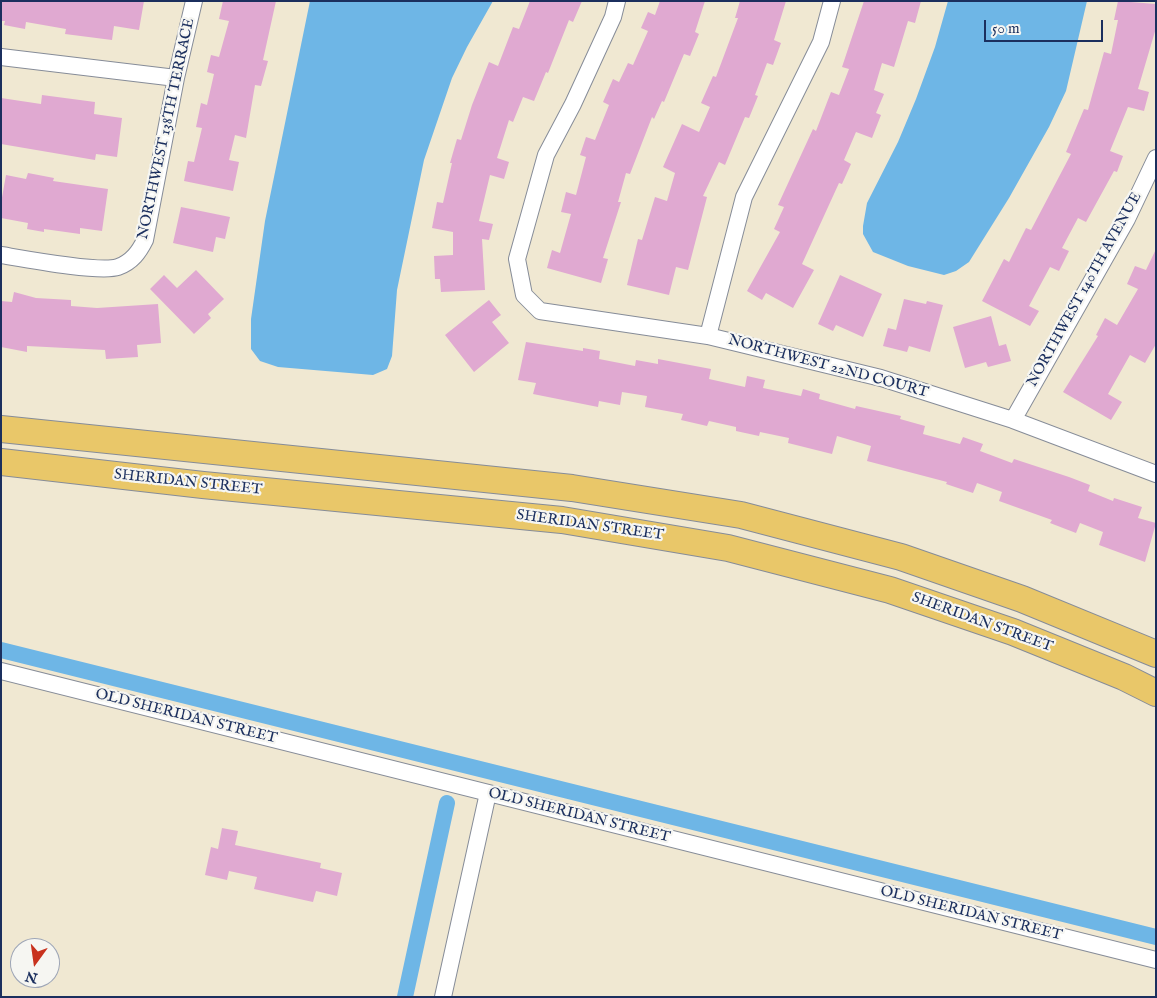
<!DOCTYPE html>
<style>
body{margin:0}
#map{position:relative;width:1157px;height:998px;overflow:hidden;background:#f0e8d2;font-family:"IM FELL English",serif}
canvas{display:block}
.frame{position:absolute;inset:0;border:2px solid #1b2f5e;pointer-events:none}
.north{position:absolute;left:10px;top:938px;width:50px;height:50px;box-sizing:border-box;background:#f6f6f2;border:1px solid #9ea6b7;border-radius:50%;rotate:194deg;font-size:14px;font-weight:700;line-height:20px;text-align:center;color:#1b2f5e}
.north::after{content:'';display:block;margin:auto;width:18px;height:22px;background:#c8321e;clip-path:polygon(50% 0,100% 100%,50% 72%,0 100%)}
.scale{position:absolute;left:984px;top:20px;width:119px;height:22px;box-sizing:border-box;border:2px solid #1b2f5e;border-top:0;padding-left:6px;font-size:15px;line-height:18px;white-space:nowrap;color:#1b2f5e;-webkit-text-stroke:4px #f6f6f2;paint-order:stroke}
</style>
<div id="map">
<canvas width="1157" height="998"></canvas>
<div class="frame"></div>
<div class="north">N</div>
<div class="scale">50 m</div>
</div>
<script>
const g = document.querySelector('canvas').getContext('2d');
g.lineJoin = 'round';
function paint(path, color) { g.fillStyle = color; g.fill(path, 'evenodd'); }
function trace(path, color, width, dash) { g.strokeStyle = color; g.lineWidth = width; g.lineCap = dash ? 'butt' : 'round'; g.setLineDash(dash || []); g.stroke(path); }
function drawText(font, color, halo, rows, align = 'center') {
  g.font = font + ' "IM FELL English",serif'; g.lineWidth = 4.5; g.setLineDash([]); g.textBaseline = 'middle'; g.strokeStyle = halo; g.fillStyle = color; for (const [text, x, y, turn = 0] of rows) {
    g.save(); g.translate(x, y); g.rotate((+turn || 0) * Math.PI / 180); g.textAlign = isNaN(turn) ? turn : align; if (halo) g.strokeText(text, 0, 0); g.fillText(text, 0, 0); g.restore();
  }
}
const water = new Path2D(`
 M310,1H493L467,47L452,78L424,160L397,290L392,356L387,369L373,375L278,367L260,361L251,349V319L265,221Z
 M948,1H1087L1066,91L1049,127L1009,198L969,262L956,271L944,275L908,266L873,252L863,234V226L867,203L898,142L916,99L935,47Z`);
const canal = new Path2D(`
 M1,650L1156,937
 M405,997L447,803`);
const building = new Path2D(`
 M1,1H144L139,30L114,26L112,40L65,34L66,29L26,22L25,29L4,25L5,21H1Z
 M223,1H276L263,60L268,61L261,86L255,85L246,138L235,135L229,160L239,162L233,191L184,181L188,161L194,162L202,128L196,127L201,103L207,105L214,74L207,72L211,55L219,57L229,21L219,19Z
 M530,1H582L573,22L569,20L548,73L546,72L534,101L523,97L513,122L509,120L497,158L509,162L504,179L490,175L479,221L493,224L489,240L482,239L485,290L441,292L440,279H435L434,256L453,255V232L432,228L437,202L443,203L452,163H450L457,139L461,140L472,105L489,62L498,66L513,27L519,29Z
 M660,1H705L695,32L699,34L690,56L684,54L664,102L662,101L654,119L652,117L630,174L626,173L618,202H621L603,258L608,259L601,283L547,268L552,250L560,253L571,214L561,212L566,192L576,195L586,157L580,155L586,137L595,140L609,105L603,102L613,79L619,82L628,63L633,65L648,31L641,28L648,12L655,15Z
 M740,1H786L774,40L781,43L773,65L767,63L755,95L758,96L749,118L745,117L725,165L719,162L703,196L707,197L688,270L676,267L669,295L627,285L638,239L642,240L655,197L667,201L675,173L663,167L682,124L699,132L710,107L701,103L713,76L716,77L738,18H735Z
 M864,1H921L915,23L908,21L894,67L882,63L874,90L884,94L876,113L881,115L872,138L856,132L844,160L851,164L842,184L839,183L802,264L814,270L793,308L766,293L762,300L747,291L780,232L774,229L784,207L778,205L813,129L816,131L831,92L839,95L849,69L842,67Z
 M1118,1L1156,4V28L1138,89L1149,92L1144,111L1128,107L1110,151L1123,156L1117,172L1114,171L1086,222L1078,218L1062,248L1069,251L1059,271L1050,267L1029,306L1039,311L1030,326L982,301L1004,259L1009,262L1026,228L1031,230L1071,154L1066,152L1084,109L1088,110L1104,52L1111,54L1118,20H1114Z
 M42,95L95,102L94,114L122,118L117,157L96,154L95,160L1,144V98L41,104Z
 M28,173L54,178L53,181L108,189L102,231L80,228V234L44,229V232L27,229L28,223L1,218V203L6,175L26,179Z
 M181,207L230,217L225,239L216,237L213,252L173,243Z
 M1156,249V344L1145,363L1130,355L1108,394L1122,402L1111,420L1063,392L1098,336L1096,335L1105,318L1117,325L1138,289L1127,284L1135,266L1146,270Z
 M196,270L224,299L208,314L211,318L194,334L150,289L164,275L177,288Z
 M840,275L882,294L863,337L836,325L833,331L818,324Z
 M14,292L36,298L71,300V306L97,308L158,304L161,343L137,345L138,357L106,359L105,350L27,346V352L1,347V301L12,302Z
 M904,299L926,304L927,301L943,305L930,352L909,346L907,352L883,346L888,328L896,330Z
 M489,300L501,315L492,322L509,343L474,372L445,335Z
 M991,316L999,346L1006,344L1011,361L988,367L986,362L965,368L953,327Z
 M526,342L583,351V348L600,351L599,359L635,366L636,360L658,364V359L711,369L709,379L745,387L747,376L765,380L763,388L801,396L803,389L820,394L819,399L855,409L856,406L901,416L900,419L925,426L923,434L960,444L963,437L983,444L980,451L1012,463L1014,459L1069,477L1090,485L1088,491L1113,501L1114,498L1142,507L1138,518L1156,523L1145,562L1099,545L1103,532L1080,523L1076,533L1050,523L1052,520L999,501L1002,492L977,483L973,493L946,484L947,482L867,461L871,446L837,436L832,454L788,443L789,438L760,432L759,436L736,431V427L709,421L707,426L681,420L683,414L645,407L647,396L622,392L620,405L599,401L598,407L533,394L536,383L518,380Z
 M222,828L238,831L235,845L321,863L320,868L342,873L337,896L316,891L313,902L254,889L257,877L229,871L227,880L205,875L211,847L218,849Z`);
const street = new Path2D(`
 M617,1L613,17L573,104L546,155L517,259L524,295L540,311L708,336L881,378L1013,420L1156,474
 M1,57L176,78
 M1,255C25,259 100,273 118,267C132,262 139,252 145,240L176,78L194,1
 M708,336L744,197L821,42L832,1
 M1013,420L1127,219L1156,158
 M1,671L1156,960
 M443,997L488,793`);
const primary = new Path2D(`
 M1,429L572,488L741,515L901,557L1022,599L1156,654
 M1,462L203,485L562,520L728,548L890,590L1013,632L1124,677L1156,693`);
const streetNames = [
 ["NORTHWEST 138TH TERRACE",167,129,-78],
 ["NORTHWEST 140TH AVENUE",1085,290,-61],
 ["NORTHWEST 22ND COURT",828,367,15],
 ["SHERIDAN STREET",188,483,6],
 ["SHERIDAN STREET",590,526,8],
 ["SHERIDAN STREET",982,623,20],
 ["OLD SHERIDAN STREET",186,717,14],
 ["OLD SHERIDAN STREET",579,816,14],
 ["OLD SHERIDAN STREET",971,914,14]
];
paint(water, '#6eb6e6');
trace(canal, '#6eb6e6', 16);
paint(building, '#e0a9d1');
trace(street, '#868c98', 18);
trace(primary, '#868c98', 28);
trace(street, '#fff', 16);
trace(primary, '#e9c769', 26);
drawText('15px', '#1b2f5e', '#f6f6f2', streetNames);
</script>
